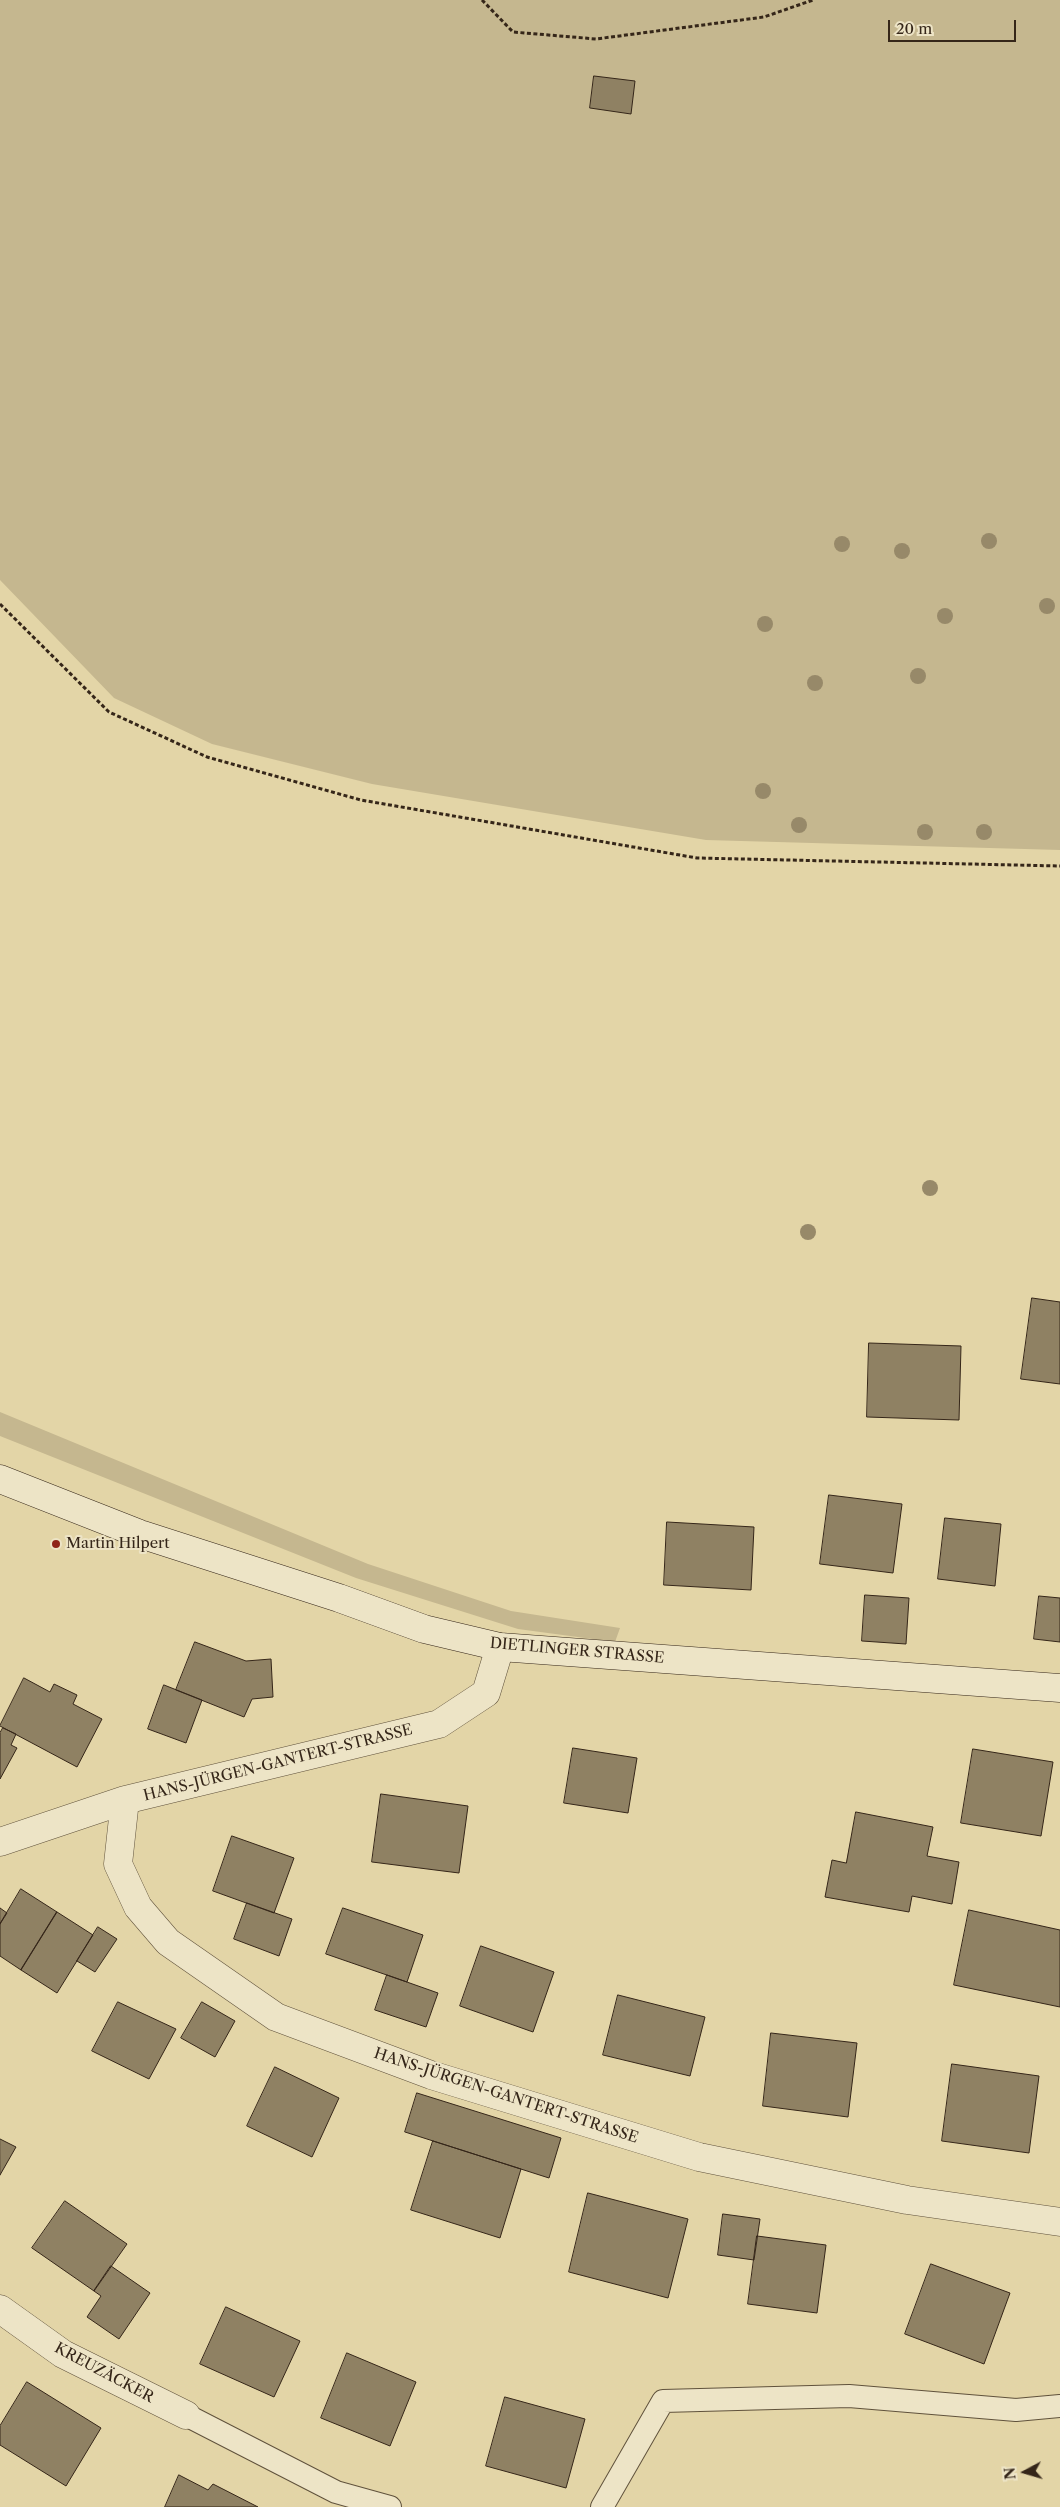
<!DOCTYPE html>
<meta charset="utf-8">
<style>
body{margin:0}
#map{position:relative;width:1060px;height:2507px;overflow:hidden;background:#e3d5a7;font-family:"Libre Caslon Text",serif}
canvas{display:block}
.north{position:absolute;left:1000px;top:2447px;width:50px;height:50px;-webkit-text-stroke:4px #ede4c6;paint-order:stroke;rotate:264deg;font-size:14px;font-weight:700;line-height:20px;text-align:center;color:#352619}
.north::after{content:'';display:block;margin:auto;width:18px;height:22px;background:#352619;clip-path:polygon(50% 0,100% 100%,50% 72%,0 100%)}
.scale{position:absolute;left:888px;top:20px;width:128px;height:22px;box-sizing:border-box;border:2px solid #352619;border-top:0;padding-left:6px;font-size:15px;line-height:18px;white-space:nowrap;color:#352619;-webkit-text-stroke:4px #ede4c6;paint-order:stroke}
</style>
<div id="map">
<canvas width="1060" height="2507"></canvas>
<div class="north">N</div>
<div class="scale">20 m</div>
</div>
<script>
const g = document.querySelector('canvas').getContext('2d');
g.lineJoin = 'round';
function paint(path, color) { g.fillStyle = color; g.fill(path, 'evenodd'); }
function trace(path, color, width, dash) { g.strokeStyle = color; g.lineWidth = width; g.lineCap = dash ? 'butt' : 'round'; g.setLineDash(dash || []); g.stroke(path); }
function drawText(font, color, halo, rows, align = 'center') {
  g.font = font + ' "Libre Caslon Text",serif'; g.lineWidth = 4; g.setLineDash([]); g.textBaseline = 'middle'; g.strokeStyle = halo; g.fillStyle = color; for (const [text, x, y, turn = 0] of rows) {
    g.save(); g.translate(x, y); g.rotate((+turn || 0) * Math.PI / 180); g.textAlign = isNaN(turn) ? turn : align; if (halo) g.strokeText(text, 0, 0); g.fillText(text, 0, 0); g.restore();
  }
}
const green = new Path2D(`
 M0,0H1060V850L706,840L372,784L212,744L114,698L0,580Z
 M0,1412L368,1564L511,1611L620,1628L615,1642L518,1629L356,1578L0,1436Z`);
const building = new Path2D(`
 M594,76L635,81L631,114L590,108Z
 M1032,1298L1060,1302V1384L1021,1379Z
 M869,1343L961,1346L959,1420L867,1417Z
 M829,1495L902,1504L893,1573L820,1564Z
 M945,1518L1001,1524L995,1586L938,1579Z
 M667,1522L754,1527L751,1590L664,1585Z
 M865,1595L909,1598L906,1644L862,1641Z
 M1039,1596L1060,1598V1642L1034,1639Z
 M195,1642L246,1661L271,1659L273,1697L252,1699L244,1717L176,1690Z
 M24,1678L50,1692L54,1684L77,1695L73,1704L102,1719L77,1767L0,1726Z
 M164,1685L202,1700L186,1743L148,1729Z
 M3,1728L16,1734L11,1745L17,1748L0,1779V1733Z
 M573,1748L637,1758L628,1813L564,1803Z
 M973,1749L1053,1762L1041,1836L961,1823Z
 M381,1794L468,1806L459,1873L372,1862Z
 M856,1812L933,1827L927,1856L959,1862L952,1904L912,1896L909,1912L825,1897L832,1860L846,1863Z
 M232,1836L294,1858L274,1913L213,1891Z
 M21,1889L57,1912L21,1970L0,1956V1924Z
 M247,1903L292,1919L279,1956L234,1939Z
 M0,1908L7,1913L0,1924Z
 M343,1908L423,1935L407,1982L326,1954Z
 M969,1910L1060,1930V2007L954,1985Z
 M57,1912L93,1935L57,1993L21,1970Z
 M98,1927L117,1939L95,1972L77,1961Z
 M481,1946L554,1972L533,2032L460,2006Z
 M387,1975L438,1993L426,2027L375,2010Z
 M618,1995L705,2017L690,2076L603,2055Z
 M118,2002L176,2029L149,2079L92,2051Z
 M202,2002L235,2021L215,2057L181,2038Z
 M771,2033L857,2043L848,2117L763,2106Z
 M952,2064L1039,2076L1029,2153L942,2141Z
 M275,2067L339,2098L312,2157L247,2126Z
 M417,2093L561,2138L549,2178L405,2132Z
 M0,2139L16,2147L0,2175Z
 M433,2141L521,2169L500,2238L411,2210Z
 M588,2193L688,2219L668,2298L569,2272Z
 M65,2201L127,2244L94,2291L32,2248Z
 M723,2214L760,2219L754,2260L718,2255Z
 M757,2236L826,2245L817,2313L748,2304Z
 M931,2264L1010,2293L984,2364L905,2334Z
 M111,2266L150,2293L119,2339L87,2317L101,2296L94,2291Z
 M226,2307L300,2341L274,2397L200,2364Z
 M347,2353L416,2382L390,2446L321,2418Z
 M27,2382L101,2428L66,2486L0,2445V2426Z
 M505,2397L585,2419L566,2488L486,2466Z
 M179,2475L208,2490L213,2484L258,2507H165Z`);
const path = new Path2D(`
 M482,0L513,32L596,39L764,17L813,0
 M0,604L109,712L207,757L361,800L697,858L1060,866`);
const lane = new Path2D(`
 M186,2415L336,2492L390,2507
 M602,2507L663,2401L849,2396L1016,2410L1060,2406`);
const street = new Path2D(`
 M500,1647L486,1693L439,1724L125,1800L118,1864L138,1907L168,1942L276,2017L431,2075L699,2157L907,2200L1060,2222
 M0,1842L125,1800
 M0,2309L63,2354L186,2415`);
const secondary = new Path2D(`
 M0,1479L140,1534L339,1598L424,1629L500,1647L1060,1688`);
const trees = [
 [989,541],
 [842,544],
 [902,551],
 [1047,606],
 [945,616],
 [765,624],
 [918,676],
 [815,683],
 [763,791],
 [799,825],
 [925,832],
 [984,832],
 [930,1188],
 [808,1232]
];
const markers = [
 [56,1544,5,"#8f2418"]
];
const poiNames = [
 ["Martin Hilpert",66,1544]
];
const streetNames = [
 ["DIETLINGER STRASSE",577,1651,5],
 ["HANS-JÜRGEN-GANTERT-STRASSE",278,1763,-14],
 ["HANS-JÜRGEN-GANTERT-STRASSE",506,2096,18],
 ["KREUZÄCKER",104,2373,28]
];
paint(green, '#c5b78f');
paint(building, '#8f8163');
trace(building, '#352619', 1);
trace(lane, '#60523c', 24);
trace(street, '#60523c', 29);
trace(secondary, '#352619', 29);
trace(path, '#352619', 3, [4, 2.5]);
trace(lane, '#ede4c6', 22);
trace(street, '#ede4c6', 28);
trace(secondary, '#ede4c6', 28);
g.fillStyle = '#978969';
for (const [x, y] of trees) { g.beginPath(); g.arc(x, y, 8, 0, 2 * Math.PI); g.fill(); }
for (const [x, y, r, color] of markers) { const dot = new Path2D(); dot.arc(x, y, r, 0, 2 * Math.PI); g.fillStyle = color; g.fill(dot); trace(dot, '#ede4c6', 2); }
drawText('15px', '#352619', '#ede4c6', poiNames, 'left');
drawText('15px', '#352619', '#ede4c6', streetNames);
</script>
